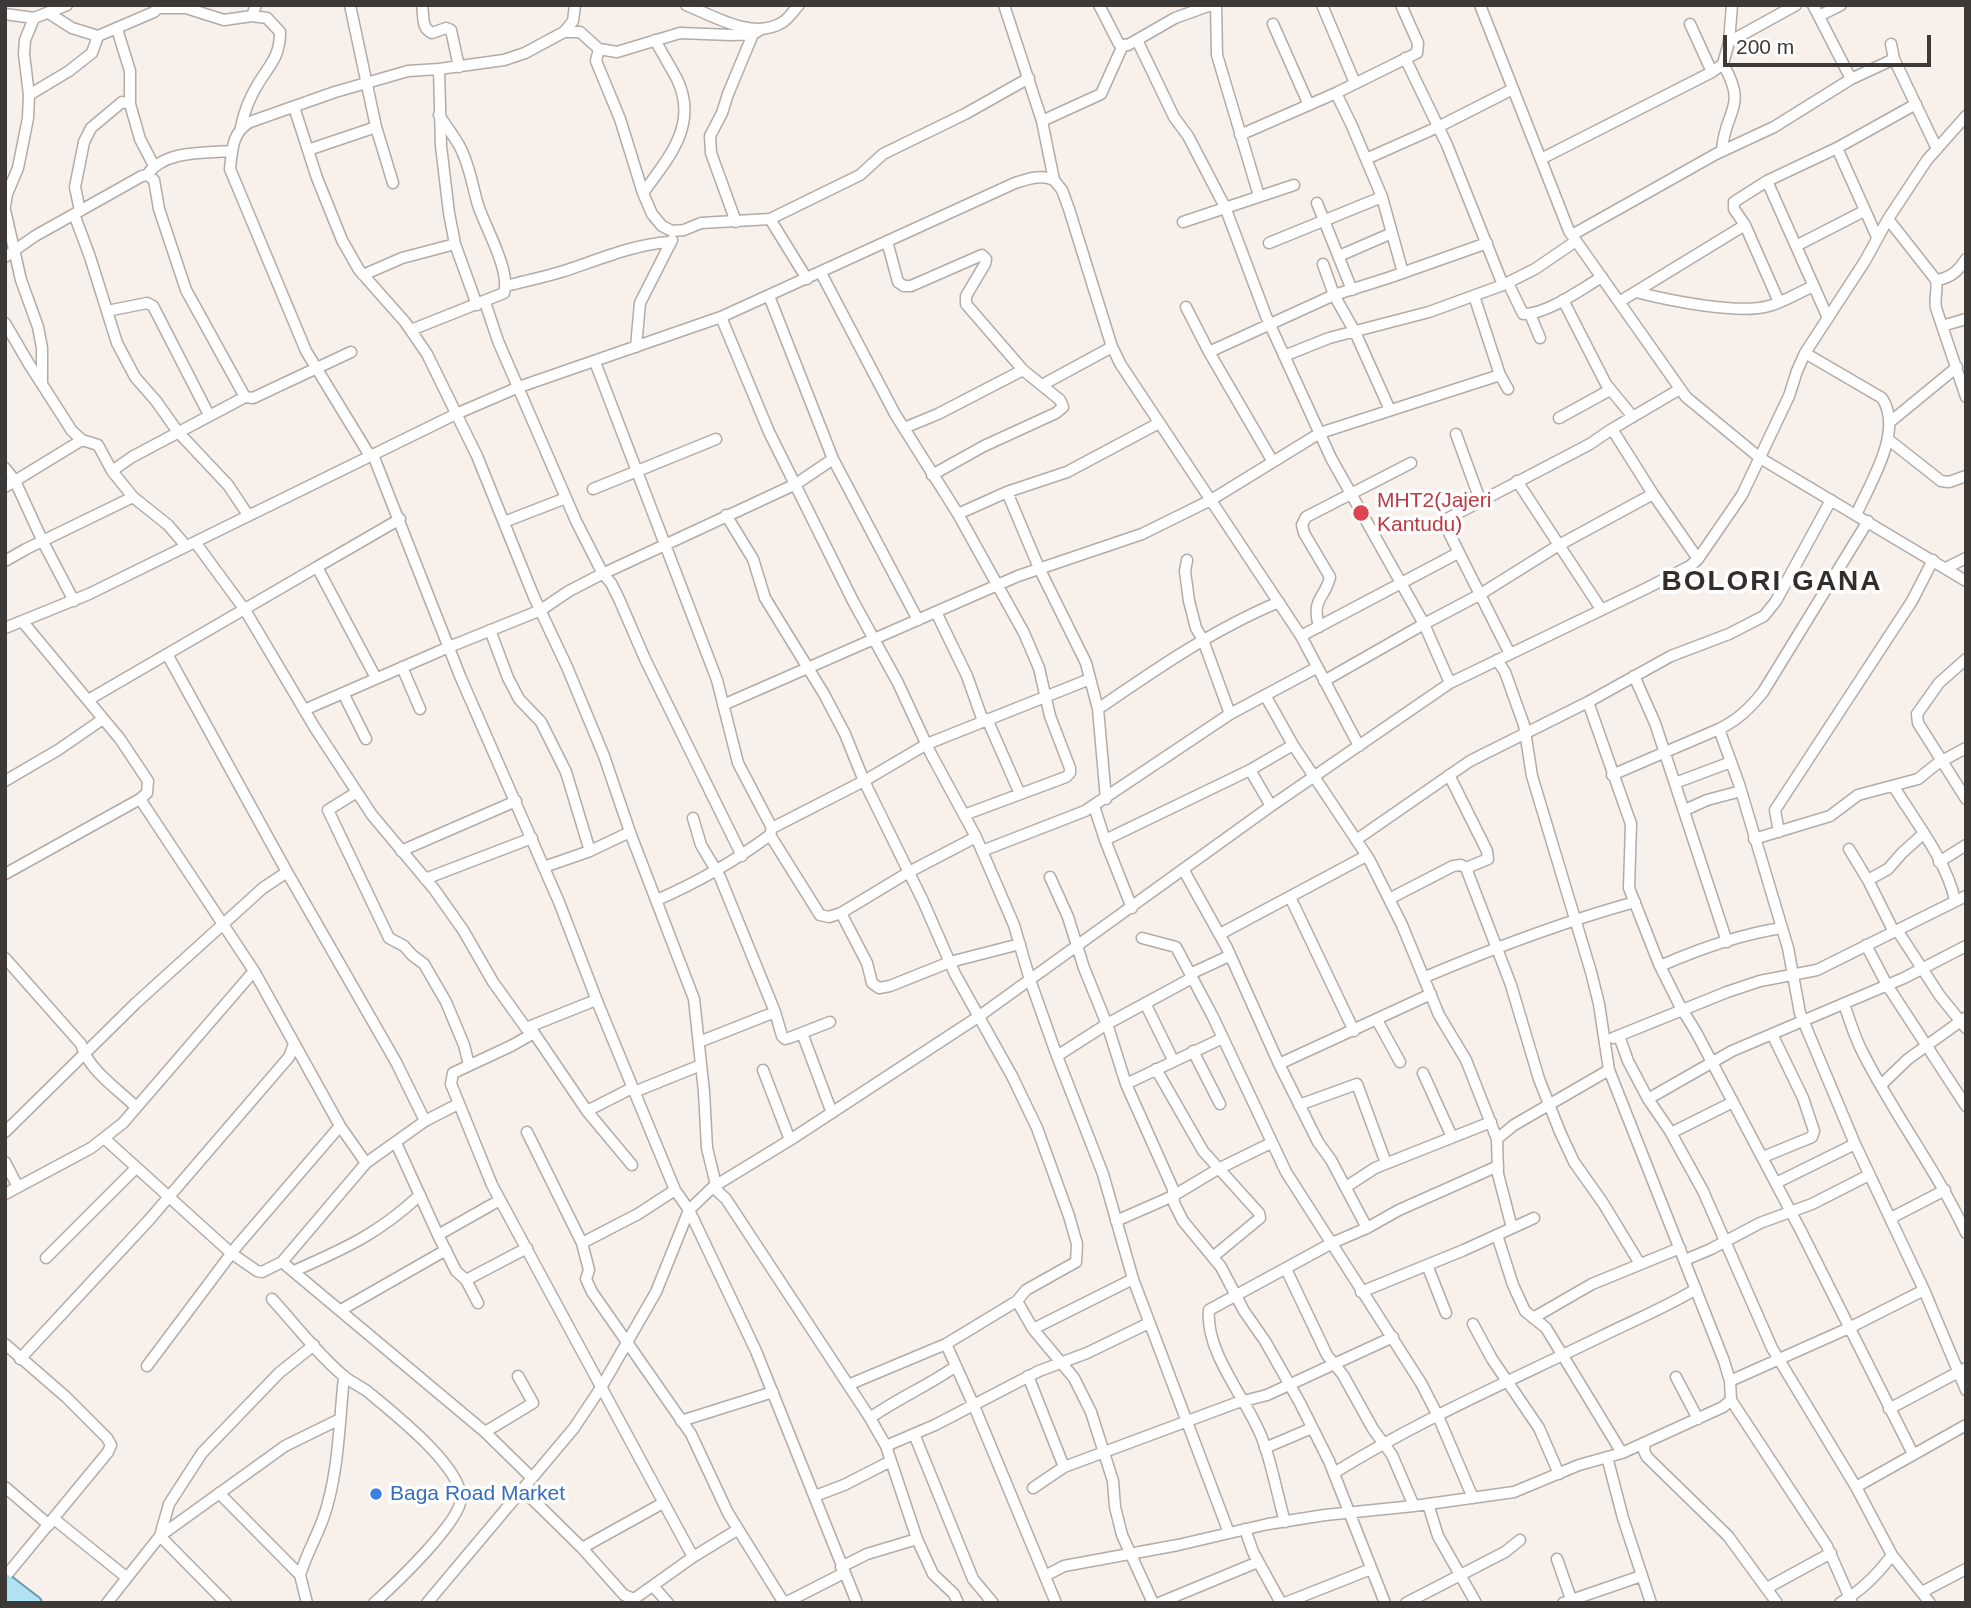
<!DOCTYPE html>
<style>
body{margin:0}
#map{position:relative;width:1971px;height:1608px;overflow:hidden;background:#f8f0eb;font-family:Arial,sans-serif}
canvas{display:block}
.frame{position:absolute;inset:0;border:7px solid #3d3937;pointer-events:none}
.scale{position:absolute;left:1723px;top:35px;width:208px;height:32px;box-sizing:border-box;border:4px solid #3d3937;border-top:0;padding-left:9px;font-size:21px;line-height:24px;white-space:nowrap;color:#3d3937;-webkit-text-stroke:5px #fff;paint-order:stroke}
</style>
<div id="map">
<canvas width="1971" height="1608"></canvas>
<div class="frame"></div>
<div class="scale">200 m</div>
</div>
<script>
const g = document.querySelector('canvas').getContext('2d');
g.lineJoin = 'round';
function trace(path, color, width, dash) { g.strokeStyle = color; g.lineWidth = width; g.lineCap = dash ? 'butt' : 'round'; g.setLineDash(dash || []); g.stroke(path); }
function drawText(font, color, halo, rows, align = 'center') {
  g.font = font + ' Arial,sans-serif'; g.lineWidth = 7; g.setLineDash([]); g.textBaseline = 'middle'; g.strokeStyle = halo; g.fillStyle = color; for (const [text, x, y, turn = 0] of rows) {
    g.save(); g.translate(x, y); g.rotate((+turn || 0) * Math.PI / 180); g.textAlign = isNaN(turn) ? turn : align; if (halo) g.strokeText(text, 0, 0); g.fillText(text, 0, 0); g.restore();
  }
}
const minor = new Path2D(`
 M350,5L376,127L393,183
 M422,5C424,16 421,28 432,33L446,28L451,30L459,67
 M686,5C714,16 753,41 783,22C789,18 794,10 799,5
 M1004,5L1042,121L1054,180L1062,190L1069,209L1112,347L1121,365L1301,636L1359,746
 M1099,5L1119,44L1128,45L1175,18L1211,5
 M1216,5L1217,55L1259,196
 M1322,5L1355,83
 M1480,5L1569,231L1686,397L1760,458L1966,581
 M1813,5L1851,79
 M160,8H186L224,20L252,16L267,18L280,32C280,57 270,64 258,84C250,97 244,112 241,127
 M5,14L34,18L67,5
 M50,14L72,28L98,36L154,12L161,5
 M252,16L256,5
 M1819,16L1841,5
 M1273,24L1309,105
 M1690,24L1712,72
 M117,29L130,71V104L140,139L154,166
 M564,32H580L599,49L617,52L680,33L731,35L753,34L760,30
 M1137,40L1174,117L1188,136L1225,207L1266,316L1331,458L1424,624L1450,683
 M1729,42L1796,5
 M1891,44L1894,59L1937,149
 M599,49L596,61L620,119L643,193L652,214L662,226L672,231L684,230L701,223L770,219L860,175L883,154L965,114L1029,78
 M1405,58L1447,145L1503,285
 M439,69L441,146L449,213L455,244L477,305
 M1336,93L1352,126L1382,197L1403,273
 M29,95L69,71L92,53L98,36
 M294,107L317,178L342,240L359,270L405,322L427,354L477,456L534,597L567,667L604,756L631,835L694,999L704,1092L707,1148L716,1185
 M1042,121L1101,94L1123,45
 M1240,135L1336,93L1417,53L1418,43L1401,5
 M1837,148L1877,237
 M308,150L376,127
 M1722,151C1724,110 1749,109 1723,64
 M1366,159L1438,127L1513,89
 M1541,159L1712,72L1723,64L1729,42L1732,5
 M147,175L154,180L159,209L186,290L245,397
 M1767,181L1828,318
 M643,193C668,158 699,125 677,79C670,66 662,53 655,40
 M1317,203L1352,290
 M5,206L7,194L18,168L28,118L29,95L24,54L25,40L34,18
 M5,210L21,280L38,327L42,348V383
 M80,211L75,187L84,142L91,128L122,102L130,104
 M74,214L90,257L117,343L135,377L156,401L178,432L228,485L248,515
 M770,219L807,279
 M1888,219L1936,280C1938,291 1934,298 1936,308L1966,397
 M736,222L711,153L710,136L722,113L728,94L753,34
 M1183,222L1294,185
 M1572,235L1716,154L1774,127L1851,79L1894,59
 M887,241L898,282L904,286H911L982,255L986,259L985,264L966,296V304L1023,370L1060,400L1063,407L1056,413L984,446L932,475
 M1269,243L1382,197
 M1796,246L1864,211
 M1339,256L1392,233
 M5,257L35,236L142,176L147,175C164,150 204,153 232,151
 M1323,264L1334,295L1355,332L1390,410
 M821,273L895,414L958,514L1024,633L1039,668L1050,716L1070,768V773L1066,777L964,815
 M363,275L402,258L455,244
 M1936,280C1951,278 1958,271 1966,259
 M1508,283L1523,314C1546,315 1581,289 1602,277
 M506,286C525,281 545,277 564,271C598,260 634,244 670,242
 M1636,292C1667,300 1739,315 1769,306C1784,302 1799,292 1814,286
 M769,296L833,459L918,620
 M1474,296L1500,375L1508,389
 M1563,300L1606,384L1633,417
 M485,302L498,341L576,521L603,574L611,583L619,599L645,659L742,856
 M1619,302L1745,225
 M1779,302L1745,225L1734,209V202L1767,181L1837,148L1916,104
 M1186,307L1209,352L1273,462
 M107,311L147,303L153,306L209,415
 M1530,314L1540,338
 M721,317L769,432L853,601L898,683L931,754L976,837L1014,925L1030,980L1057,1056L1103,1174L1133,1279L1229,1533
 M5,323L29,364L72,431L82,440L98,445L112,471L133,497L168,525L186,546
 M1942,326L1966,319
 M411,330L504,293C511,271 485,227 478,205C472,185 470,166 460,147C454,136 446,126 439,115
 M636,347L640,303L672,240
 M1209,352L1334,295L1388,278L1487,243
 M1805,353L1882,398C1904,431 1870,483 1856,515
 M1284,356L1329,338L1429,312L1503,285L1535,269L1576,241
 M595,362L717,680L738,763L772,828L770,835L820,915L829,917L841,913L909,872L976,837
 M1042,385L1112,347
 M1559,418L1610,390
 M1890,422L1957,367
 M904,428L938,414L1023,370
 M1612,429L1653,494L1698,559
 M1456,434L1480,500
 M1889,440L1941,481L1949,482L1966,476
 M373,455L460,676L559,902L599,1006L675,1190L689,1210L756,1351L857,1603
 M370,456L306,351L230,169C232,151 232,132 250,122L335,92L408,71L439,69L504,60L525,53L564,32L573,21L575,5
 M5,468L15,481L43,542L74,601
 M112,471L132,457L245,397L253,398L351,352
 M1517,481L1601,609
 M5,487L82,440
 M593,489L716,439
 M1007,492L1039,568L1086,663L1098,709L1106,799
 M958,514L1007,492L1067,472L1159,423
 M726,515L753,559L765,598L824,694L845,734L864,781L923,901L955,974L1012,1076L1037,1128L1069,1216L1077,1244L1076,1262L1026,1290L1017,1301L946,1344L848,1385
 M504,522L566,498
 M195,542L245,610L315,728L372,815L434,889L463,930L493,982L526,1028L534,1033L587,1111L632,1165
 M1187,560L1185,571L1189,601L1196,628L1203,640L1230,714
 M5,561L26,549L133,497
 M317,567L400,519
 M1946,568L1966,558
 M936,612L967,676L983,721
 M1319,627C1311,598 1325,599 1330,577L1304,533L1302,525L1306,517L1411,463
 M5,628L89,594L456,414L519,387L721,317L1015,183C1028,179 1041,174 1054,180
 M490,630L508,678L519,699L541,722L566,772L590,851
 M1301,636L1458,553
 M167,654L287,872L396,1062L425,1121
 M1510,654L1443,521L1590,444L1612,429L1680,389
 M1966,659L1939,683L1917,714L1918,723L1966,799
 M1497,660L1505,672L1524,725L1532,776L1591,972L1599,1004L1609,1070L1724,1361L1730,1381L1731,1400L1827,1546L1852,1603
 M402,667L420,709
 M1634,676L1655,723L1727,942
 M1324,681L1424,624L1479,595L1559,545L1653,494
 M343,693L366,739
 M1265,695L1293,745L1369,859L1402,925L1439,1015L1466,1060L1497,1139
 M88,700L317,567L376,678
 M1588,702L1631,824L1629,888L1659,964L1680,1006L1696,1032L1801,1231L1913,1454
 M723,705L1018,576L1142,534L1211,500L1320,433L1500,375
 M1098,709C1156,669 1214,629 1279,602
 M304,710L449,647L541,610L569,591L598,576L796,484L833,459
 M987,719L1020,794
 M1719,729L1739,784L1788,948L1800,1013L1855,1144L1924,1290L1966,1390
 M1250,770L1271,806
 M1449,775L1487,851L1488,859L1466,868L1511,985L1539,1079L1560,1132L1574,1162L1603,1203L1640,1264
 M1612,775L1719,729C1738,720 1750,708 1763,692L1868,521
 M5,781L58,750L103,719
 M1675,783L1731,762
 M1894,787C1915,821 1946,860 1955,900
 M357,792L328,810L389,938L404,946L412,955L424,964L446,1002L464,1045L469,1065
 M140,799L254,971L340,1126L366,1163
 M1094,806L1105,840L1132,908
 M1685,810L1707,800L1741,791
 M693,818L701,845L720,877L775,1012L782,1036L785,1039L789,1038L830,1022
 M772,828L864,781L927,744L1090,679
 M1779,832L1775,810L1912,601L1933,560
 M1754,839L1830,816L1858,795L1918,779L1938,763L1966,748
 M1105,840L1250,770L1293,745
 M1356,840L1470,761L1588,702L1671,656L1729,634L1764,616L1776,601L1831,500
 M1849,849L1869,882L1894,932
 M401,851L516,801
 M982,851L1085,811L1230,714L1316,668
 M1939,862L1966,845
 M544,867L590,851L630,832
 M1183,869L1227,948L1279,1064L1318,1142L1331,1160L1367,1228
 M5,874L140,799L147,793L148,781L120,739L22,621
 M1050,877L1068,917L1084,968L1108,1027L1126,1084L1173,1189L1174,1203L1183,1221L1221,1267L1244,1311L1265,1341L1300,1403L1329,1461L1385,1603
 M425,879L532,838
 M1868,880L1888,869L1902,853L1923,834
 M1290,897L1354,1031
 M1389,899L1453,866L1461,865L1466,868
 M657,900C698,882 735,861 770,835
 M841,913L867,963L872,983L879,988L890,986L950,962L1020,944
 M1897,930L1940,996L1966,1028
 M1220,934L1366,856
 M1142,938L1176,947L1213,1017L1286,1172L1421,1383L1438,1416L1473,1498
 M1866,945L1887,985L1966,1106
 M5,958L81,1044C88,1070 118,1089 136,1107
 M1660,966C1699,949 1741,934 1782,928
 M1190,974L1229,956
 M1425,977C1494,948 1562,922 1635,902
 M1145,1003L1173,1060
 M1844,1004C1850,1021 1855,1039 1864,1055C1895,1116 1937,1171 1966,1233
 M1377,1020L1400,1062
 M526,1028L596,1000
 M534,1033L511,1046L453,1073L451,1084L492,1185L693,1557
 M802,1033L832,1113
 M1619,1036L1628,1061L1648,1099L1670,1131L1703,1191L1772,1348L1856,1487L1892,1555L1930,1603
 M1613,1038L1727,992L1760,981L1817,970L1966,896
 M699,1042L775,1012
 M1193,1051L1220,1104
 M1057,1056L1107,1024L1192,978
 M1279,1064L1431,994
 M1156,1069L1203,1151L1259,1213L1260,1218L1214,1256
 M763,1070L790,1140
 M1423,1073L1452,1137
 M1126,1084L1223,1038
 M1881,1085L1908,1059L1965,1018
 M634,1092L701,1065
 M1648,1099L1732,1051L1904,978L1966,946
 M1299,1105L1357,1084L1386,1163
 M587,1111L632,1088
 M5,1132L136,1003L263,888L287,872
 M527,1132L582,1243L589,1270L586,1279L592,1292L691,1434L728,1513L784,1603
 M1671,1133L1733,1102
 M105,1139L231,1253L257,1271L262,1272L282,1262L366,1163L425,1121L458,1104
 M396,1143L438,1235L456,1271L466,1280L478,1303
 M1763,1157L1812,1137L1814,1131L1803,1098L1772,1034
 M5,1162L18,1187
 M1776,1183L1855,1144
 M713,1187L726,1199L870,1418L886,1446L917,1539L933,1574L954,1594L958,1603
 M1346,1187L1375,1168L1491,1122
 M5,1194L91,1148L123,1123L254,971
 M1891,1218L1945,1190
 M1116,1221L1173,1196L1218,1169L1271,1143
 M1512,1228L1498,1174L1497,1139L1514,1125L1609,1070
 M438,1235L500,1200
 M1497,1235L1513,1285L1525,1311L1546,1328L1622,1453
 M582,1243L638,1214L675,1190
 M46,1258L136,1168
 M1685,1260L1711,1249L1760,1223L1812,1204L1869,1175
 M282,1262L485,1432L531,1477
 M1427,1265L1446,1313
 M1286,1269L1327,1355L1343,1375L1373,1429L1392,1455L1414,1506
 M294,1271C346,1248 378,1234 420,1195
 M466,1280L527,1248
 M1361,1292L1464,1250L1534,1218
 M272,1299C294,1323 319,1356 345,1377C351,1382 360,1386 367,1391C392,1412 459,1464 461,1497C463,1520 393,1586 374,1603
 M1017,1301L1033,1329L1074,1378L1091,1412L1113,1481L1115,1507L1122,1535L1153,1603
 M341,1310L446,1250
 M1533,1318L1592,1284L1680,1248
 M1473,1324L1492,1359L1539,1428L1559,1474
 M1033,1329L1133,1279
 M5,1344L66,1397L107,1438L111,1445L108,1452L5,1577
 M946,1344L974,1406L1056,1603
 M20,1359L149,1220L289,1057L294,1044
 M147,1366L237,1246L340,1126
 M1028,1376L1064,1467
 M1676,1377L1698,1419
 M1730,1381L1849,1328L1924,1290
 M1889,1409L1966,1368
 M870,1418C898,1398 928,1386 956,1366
 M681,1421L773,1392
 M485,1432L533,1403L518,1376
 M914,1434L973,1579L993,1603
 M1645,1443L1644,1451L1647,1457L1728,1536L1777,1603
 M886,1446L935,1425L1039,1371L1087,1353L1149,1323
 M1265,1448L1312,1428
 M1607,1457L1623,1518L1651,1603
 M1334,1473C1419,1420 1510,1381 1600,1337C1632,1321 1665,1308 1696,1289
 M5,1487L49,1525
 M1856,1487L1966,1425
 M1033,1488L1064,1467L1236,1403L1267,1395L1393,1337
 M522,1489L582,1548L624,1595L634,1599L693,1557L737,1530
 M219,1493L300,1575L307,1603
 M815,1496L844,1485L891,1461
 M1428,1504L1438,1536L1476,1603
 M54,1519L126,1577
 M1285,1522C1277,1494 1272,1464 1262,1438C1247,1399 1205,1353 1209,1310L1332,1243L1367,1228L1399,1210L1498,1166
 M1245,1529L1253,1552L1281,1603
 M160,1536L169,1504L202,1453L279,1373L314,1345
 M160,1536L226,1603
 M582,1548L663,1503
 M1557,1559L1571,1599
 M841,1567L867,1554L917,1539
 M300,1575C306,1555 316,1538 323,1519C339,1474 339,1423 344,1377
 M1045,1576L1064,1566L1178,1545L1268,1524L1325,1515L1414,1506L1514,1492L1579,1465L1622,1453L1723,1407L1731,1400
 M653,1586L668,1603
 M1767,1588L1831,1553
 M1922,1592L1966,1569
 M107,1603L160,1536L285,1446L340,1419
 M427,1603L574,1428L602,1386L656,1292L689,1210L713,1187L790,1140L978,1017L1271,806L1450,683L1647,588L1690,566L1698,559L1742,495L1789,396L1797,371L1805,353L1865,261L1888,219L1927,160L1966,116
 M785,1603L844,1573
 M1159,1603L1258,1562
 M1285,1603L1371,1569
 M1406,1603L1505,1552L1520,1540
 M1563,1603L1641,1576
 M1840,1603C1861,1591 1878,1574 1892,1555`);
const major = new Path2D(`
 M5,1580L35,1603
 M5,1593L18,1603`);
const markers = [
 [1361,513,9,"#e0444e"],
 [376,1494,7,"#3f7fe0"]
];
const healthNames = [
 ["MHT2(Jajeri",1377,501],
 ["Kantudu)",1377,525]
];
const shopNames = [
 ["Baga Road Market",390,1494]
];
const districtNames = [
 ["BOLORI GANA",1772,582]
];
trace(minor, '#b3aba6', 13);
trace(major, '#669aad', 16);
trace(minor, '#fff', 10);
trace(major, '#b0e2f4', 12);
for (const [x, y, r, color] of markers) { const dot = new Path2D(); dot.arc(x, y, r, 0, 2 * Math.PI); g.fillStyle = color; g.fill(dot); trace(dot, '#fff', 2.5); }
drawText('21px', '#be3a42', '#fff', healthNames, 'left');
drawText('21px', '#366cbe', '#fff', shopNames, 'left');
g.letterSpacing = '2px';
drawText('bold 28px', '#342e2a', '#fff', districtNames);
g.letterSpacing = '0px';
</script>
